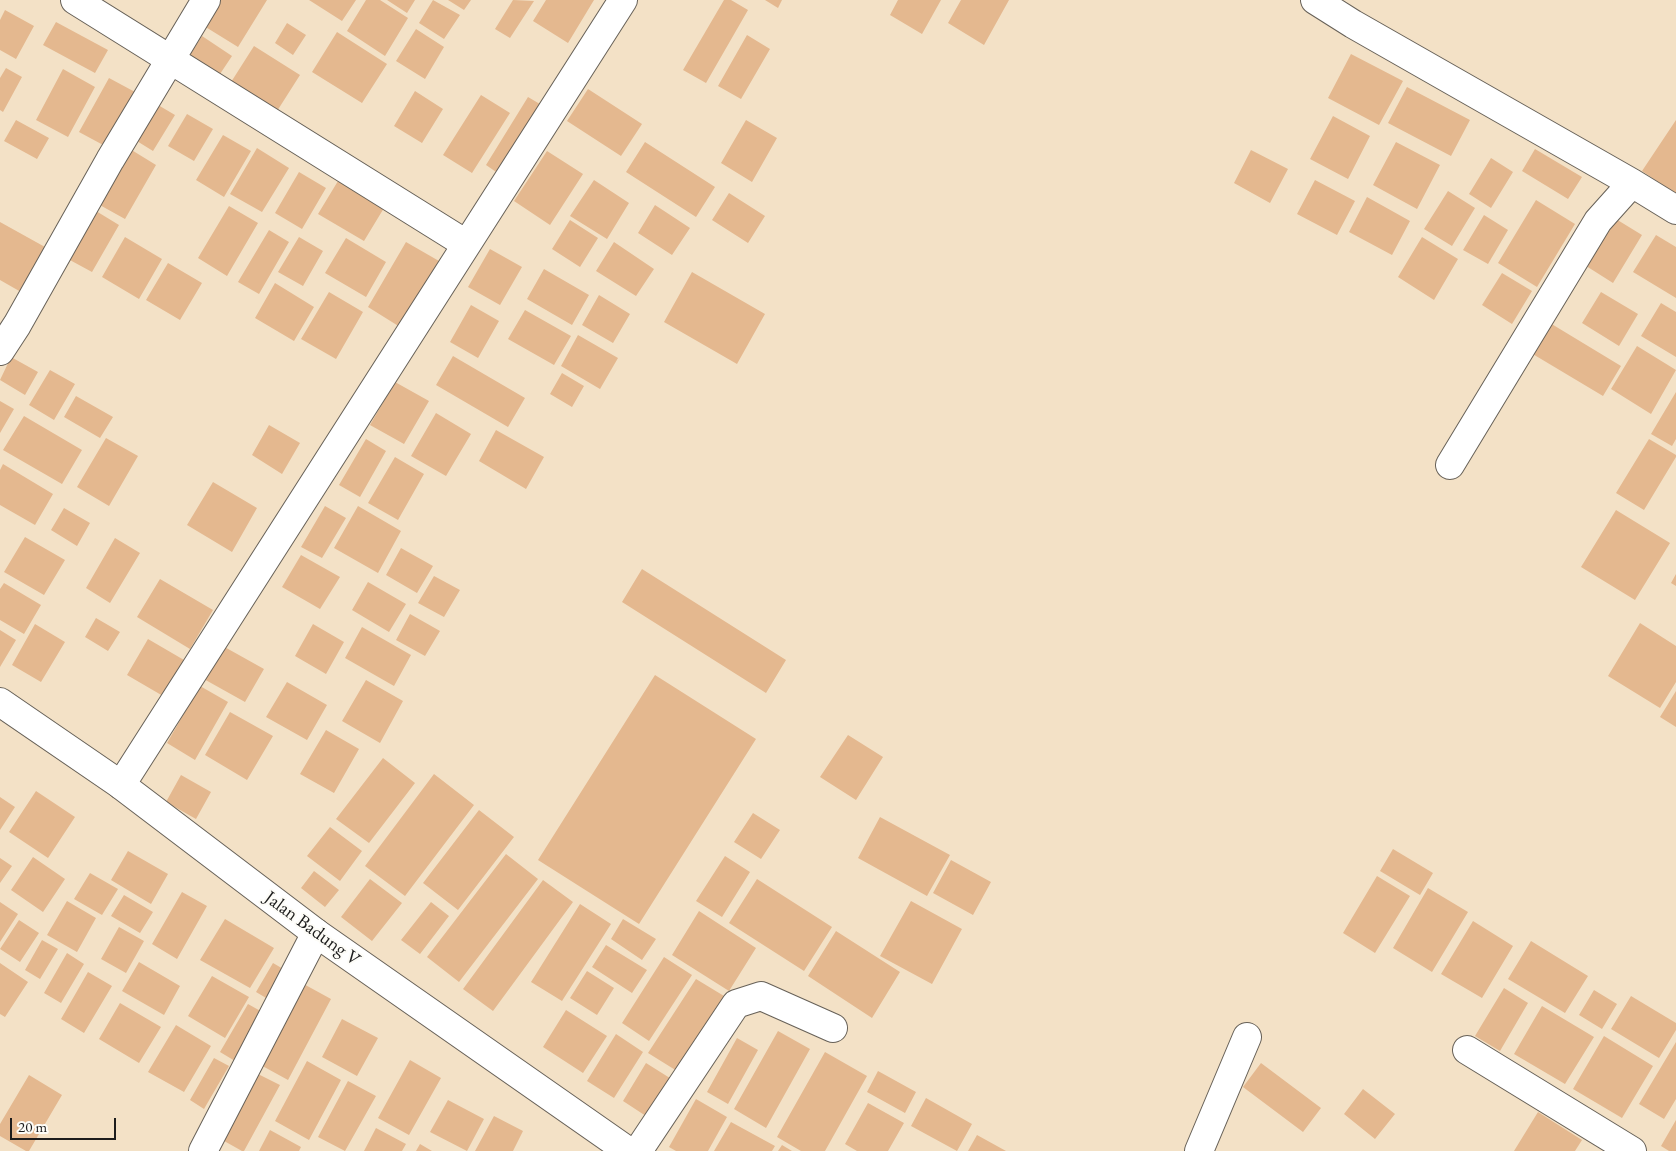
<!DOCTYPE html>
<style>
body{margin:0}
#map{position:relative;width:1676px;height:1151px;overflow:hidden;background:#f3e1c6;font-family:"EB Garamond",serif}
canvas{display:block}
.scale{position:absolute;left:10px;top:1118px;width:106px;height:22px;box-sizing:border-box;border:2px solid #1c1c1c;border-top:0;padding-left:6px;font-size:15px;line-height:18px;white-space:nowrap;color:#1c1c1c;-webkit-text-stroke:4px #fdfcf7;paint-order:stroke}
</style>
<div id="map">
<canvas width="1676" height="1151"></canvas>
<div class="scale">20 m</div>
</div>
<script>
const g = document.querySelector('canvas').getContext('2d');
g.lineJoin = 'round';
function paint(path, color) { g.fillStyle = color; g.fill(path, 'evenodd'); }
function trace(path, color, width, dash) { g.strokeStyle = color; g.lineWidth = width; g.lineCap = dash ? 'butt' : 'round'; g.setLineDash(dash || []); g.stroke(path); }
function drawText(font, color, halo, rows, align = 'center') {
  g.font = font + ' "EB Garamond",serif'; g.lineWidth = 4; g.setLineDash([]); g.textBaseline = 'middle'; g.strokeStyle = halo; g.fillStyle = color; for (const [text, x, y, turn = 0] of rows) {
    g.save(); g.translate(x, y); g.rotate((+turn || 0) * Math.PI / 180); g.textAlign = isNaN(turn) ? turn : align; if (halo) g.strokeText(text, 0, 0); g.fillText(text, 0, 0); g.restore();
  }
}
const building = new Path2D(`
 M221,0H267L238,47L204,26Z
 M309,0H356L342,21Z
 M366,0H380L408,18L385,56L347,31Z
 M387,0H415L407,13Z
 M433,0L460,15L444,39L419,23Z
 M448,0H471L464,10Z
 M513,0L534,1L510,38L495,29Z
 M546,0H594L568,43L533,21Z
 M724,0H731L748,10L706,83L683,70Z
 M765,0H782L778,8Z
 M898,0H941L922,34L890,15Z
 M961,0H1009L984,45L948,23Z
 M5,10L34,26L16,59L0,50V20Z
 M56,22L108,50L95,73L43,45Z
 M287,23L306,35L293,55L275,43Z
 M416,29L444,47L425,79L396,61Z
 M337,32L387,64L362,103L312,72Z
 M747,35L770,49L741,99L718,86Z
 M202,36L232,56L216,80L186,61Z
 M254,46L300,75L272,119L226,90Z
 M1351,54L1403,81L1379,125L1328,98Z
 M6,68L22,77L3,112L0,110V78Z
 M63,69L95,87L68,137L36,120Z
 M109,78L135,92L105,146L79,132Z
 M1407,87L1470,120L1451,156L1388,123Z
 M588,89L642,124L621,156L567,121Z
 M415,91L443,109L422,143L394,126Z
 M481,95L510,113L472,173L443,155Z
 M528,97L545,107L502,176L486,165Z
 M153,102L175,115L153,151L132,138Z
 M187,114L213,129L194,161L168,146Z
 M1333,116L1370,136L1348,179L1310,159Z
 M16,120L49,138L37,159L4,141Z
 M746,120L777,138L752,182L721,163Z
 M1676,120V194L1642,171Z
 M223,135L251,151L224,197L196,180Z
 M645,142L715,187L696,217L626,172Z
 M1396,142L1440,165L1417,209L1373,185Z
 M257,148L289,168L262,212L230,194Z
 M130,149L156,165L125,219L98,204Z
 M1535,149L1582,177L1568,199L1522,171Z
 M1251,150L1288,169L1270,203L1234,183Z
 M547,151L583,174L550,225L514,201Z
 M1491,158L1513,172L1491,208L1469,194Z
 M299,172L326,188L302,229L275,213Z
 M594,180L629,203L607,239L570,216Z
 M1315,180L1355,201L1337,235L1297,214Z
 M338,181L384,208L364,241L318,214Z
 M1448,191L1475,208L1452,246L1424,229Z
 M729,193L765,216L748,243L712,220Z
 M1367,197L1410,221L1392,255L1349,232Z
 M1536,200L1575,224L1537,287L1498,263Z
 M655,205L690,228L672,255L638,233Z
 M229,206L258,223L227,276L198,258Z
 M96,211L119,225L92,272L68,259Z
 M1484,215L1508,230L1488,264L1463,250Z
 M1611,216L1642,235L1613,283L1583,264Z
 M570,220L598,238L580,267L552,249Z
 M0,222L45,247L21,292L0,280Z
 M269,230L289,242L259,294L238,282Z
 M1656,235L1676,247V298L1633,272Z
 M125,237L162,259L139,299L102,277Z
 M299,237L323,251L303,286L278,272Z
 M1422,237L1458,259L1434,300L1398,277Z
 M346,238L386,262L366,297L325,273Z
 M406,242L439,261L400,327L368,307Z
 M614,242L654,269L636,296L596,271Z
 M490,249L522,267L500,305L468,287Z
 M168,263L202,283L180,320L146,300Z
 M544,269L589,295L572,325L527,299Z
 M692,272L765,314L737,364L664,322Z
 M1502,273L1532,291L1512,324L1482,305Z
 M275,283L314,307L294,341L255,318Z
 M329,292L363,312L336,359L301,339Z
 M1601,292L1638,314L1619,346L1582,323Z
 M599,295L630,314L613,343L582,325Z
 M1661,303L1676,312V357L1641,336Z
 M471,305L499,321L478,358L450,342Z
 M525,310L571,336L554,365L508,339Z
 M1545,320L1621,366L1603,396L1526,350Z
 M578,335L618,358L600,389L561,366Z
 M1637,346L1676,370L1651,414L1611,389Z
 M453,356L525,398L508,427L436,385Z
 M11,357L38,372L25,395L0,380Z
 M50,370L75,384L54,420L29,405Z
 M562,373L584,386L572,407L550,394Z
 M395,382L429,401L404,444L370,425Z
 M1676,392V439L1672,446L1651,434Z
 M76,396L113,417L100,438L64,417Z
 M0,401L14,409L0,433Z
 M436,413L471,434L446,476L411,456Z
 M24,416L82,450L62,484L3,450Z
 M269,425L300,443L282,474L252,455Z
 M496,430L544,457L526,489L479,461Z
 M106,438L138,456L109,506L77,487Z
 M366,439L386,451L360,497L339,485Z
 M1649,439L1676,455V457L1644,510L1616,493Z
 M395,457L424,474L398,520L368,503Z
 M3,464L53,494L35,525L0,505V470Z
 M213,482L257,508L232,552L187,525Z
 M325,506L346,518L322,558L301,547Z
 M358,506L401,531L378,573L334,548Z
 M64,508L90,523L77,546L51,530Z
 M1616,510L1670,543L1635,600L1581,567Z
 M25,537L65,560L44,595L4,572Z
 M115,538L140,553L110,603L86,588Z
 M401,548L433,566L417,593L386,575Z
 M301,555L340,577L320,609L282,587Z
 M642,569L786,660L766,693L622,602Z
 M1676,574V586L1671,583Z
 M434,576L460,590L444,617L418,603Z
 M160,579L213,610L190,649L137,617Z
 M368,582L406,604L389,632L352,610Z
 M4,583L41,605L24,634L0,620V589Z
 M410,614L440,631L425,656L396,640Z
 M96,618L120,632L108,651L85,637Z
 M1640,623L1676,646V682L1660,708L1608,676Z
 M35,624L65,642L41,682L12,665Z
 M313,624L344,642L326,674L295,656Z
 M362,627L411,655L394,686L345,658Z
 M0,630L16,640L0,667Z
 M148,639L184,660L163,696L127,675Z
 M221,645L264,669L245,702L202,678Z
 M655,675L756,739L639,924L538,860Z
 M366,680L403,701L380,743L342,721Z
 M287,682L327,705L307,740L266,717Z
 M200,686L228,702L195,760L167,743Z
 M1676,691V727L1660,717Z
 M230,712L273,736L247,780L205,755Z
 M326,730L359,749L334,793L300,774Z
 M848,735L883,757L856,800L820,777Z
 M383,758L415,783L369,843L336,819Z
 M434,774L474,805L405,896L365,866Z
 M181,775L211,792L196,819L166,802Z
 M36,791L75,817L48,858L9,832Z
 M0,797L15,807L0,830Z
 M479,810L514,837L458,910L423,883Z
 M753,813L780,830L761,859L734,842Z
 M880,817L950,855L927,896L858,858Z
 M330,827L362,851L340,881L307,856Z
 M1393,849L1433,873L1420,895L1380,871Z
 M128,851L168,874L151,904L111,880Z
 M506,854L538,879L459,982L427,957Z
 M725,856L750,872L722,917L696,901Z
 M33,857L65,879L43,912L11,890Z
 M0,858L12,866L0,883Z
 M951,860L991,882L973,915L933,893Z
 M314,871L339,890L325,907L301,888Z
 M90,873L118,889L102,915L74,899Z
 M1377,876L1410,896L1375,953L1343,933Z
 M370,879L402,903L372,941L341,917Z
 M757,879L832,927L804,971L729,923Z
 M543,880L573,902L493,1011L463,989Z
 M1428,888L1468,912L1432,972L1393,948Z
 M182,892L207,906L177,959L152,944Z
 M124,895L153,912L140,933L111,916Z
 M67,901L96,918L77,952L47,935Z
 M911,901L962,929L932,984L880,956Z
 M0,902L18,914L0,942Z
 M431,902L449,916L420,954L401,940Z
 M580,904L611,924L562,1001L531,982Z
 M699,911L756,948L729,991L672,955Z
 M225,919L274,948L250,988L200,960Z
 M623,919L656,939L642,960L611,939Z
 M19,920L39,933L20,962L0,949Z
 M1473,921L1513,946L1482,998L1441,974Z
 M119,927L144,941L126,973L101,959Z
 M836,931L900,972L872,1018L808,976Z
 M42,940L58,949L40,979L25,970Z
 M1531,941L1588,976L1565,1013L1508,979Z
 M606,945L647,970L632,993L592,967Z
 M67,953L84,964L61,1003L44,993Z
 M664,957L692,975L649,1041L622,1023Z
 M139,962L180,986L164,1015L122,991Z
 M0,963L28,982L5,1017L0,1014Z
 M273,963L290,973L273,1002L256,992Z
 M587,971L614,988L597,1015L570,998Z
 M88,972L112,986L84,1033L61,1019Z
 M212,976L249,997L225,1038L188,1016Z
 M696,979L724,996L677,1071L648,1053Z
 M300,982L331,999L288,1080L257,1063Z
 M1504,988L1528,1003L1500,1051L1475,1036Z
 M1594,990L1617,1004L1602,1029L1579,1015Z
 M1631,996L1676,1023V1030L1659,1058L1611,1029Z
 M120,1003L161,1027L139,1063L99,1039Z
 M248,1004L264,1013L235,1061L220,1052Z
 M1542,1006L1594,1037L1565,1084L1514,1054Z
 M566,1010L607,1036L583,1073L543,1047Z
 M342,1019L378,1038L357,1076L322,1057Z
 M176,1025L211,1046L184,1092L148,1072Z
 M778,1031L810,1049L766,1128L734,1109Z
 M616,1034L643,1052L614,1098L587,1081Z
 M1604,1036L1653,1066L1622,1118L1573,1089Z
 M737,1038L758,1050L728,1104L707,1092Z
 M1676,1042V1099L1664,1119L1639,1104Z
 M825,1052L867,1076L825,1151H801L777,1137Z
 M214,1058L229,1066L204,1109L190,1100Z
 M410,1060L441,1078L409,1135L378,1118Z
 M307,1061L341,1080L309,1140L275,1121Z
 M646,1063L673,1080L649,1118L623,1101Z
 M1261,1063L1321,1108L1303,1132L1243,1087Z
 M252,1071L280,1085L244,1151H242L217,1137Z
 M878,1071L916,1092L905,1113L867,1092Z
 M29,1075L62,1095L29,1151H26L0,1136V1124Z
 M348,1081L376,1096L345,1151L318,1137Z
 M1363,1089L1395,1114L1375,1139L1344,1114Z
 M926,1098L972,1124L957,1151L911,1126Z
 M696,1099L727,1117L708,1151H676L669,1147Z
 M448,1100L484,1119L467,1151L430,1132Z
 M868,1103L904,1123L888,1151H857L845,1144Z
 M1538,1112L1582,1140L1575,1151H1514Z
 M494,1116L523,1131L513,1151H475Z
 M1676,1120V1151H1669L1661,1146Z
 M731,1122L775,1146L772,1151H714Z
 M376,1128L406,1144L402,1151H364Z
 M270,1130L301,1147L299,1151H259Z
 M977,1135L1006,1151H968Z
 M420,1144L432,1151H416Z
 M782,1145L792,1151H778Z`);
const minor = new Path2D(`
 M75,0L466,244
 M1315,0L1353,24L1632,183L1676,210
 M0,351L17,325L110,160L206,0
 M1450,465L1598,221L1632,183
 M121,785L623,0
 M1467,1050L1632,1151
 M203,1151L316,933
 M638,1151L736,1004L761,996L833,1028
 M1199,1151L1247,1037`);
const major = new Path2D(`
 M0,702L121,785L316,933L628,1151`);
const streetNames = [
 ["Jalan Badung V",312,929,36]
];
paint(building, '#e4b88f');
trace(minor, '#676158', 30);
trace(major, '#676158', 30);
trace(minor, '#fff', 28);
trace(major, '#fff', 28);
drawText('19px', '#1c1c1c', '#fdfcf7', streetNames);
</script>
